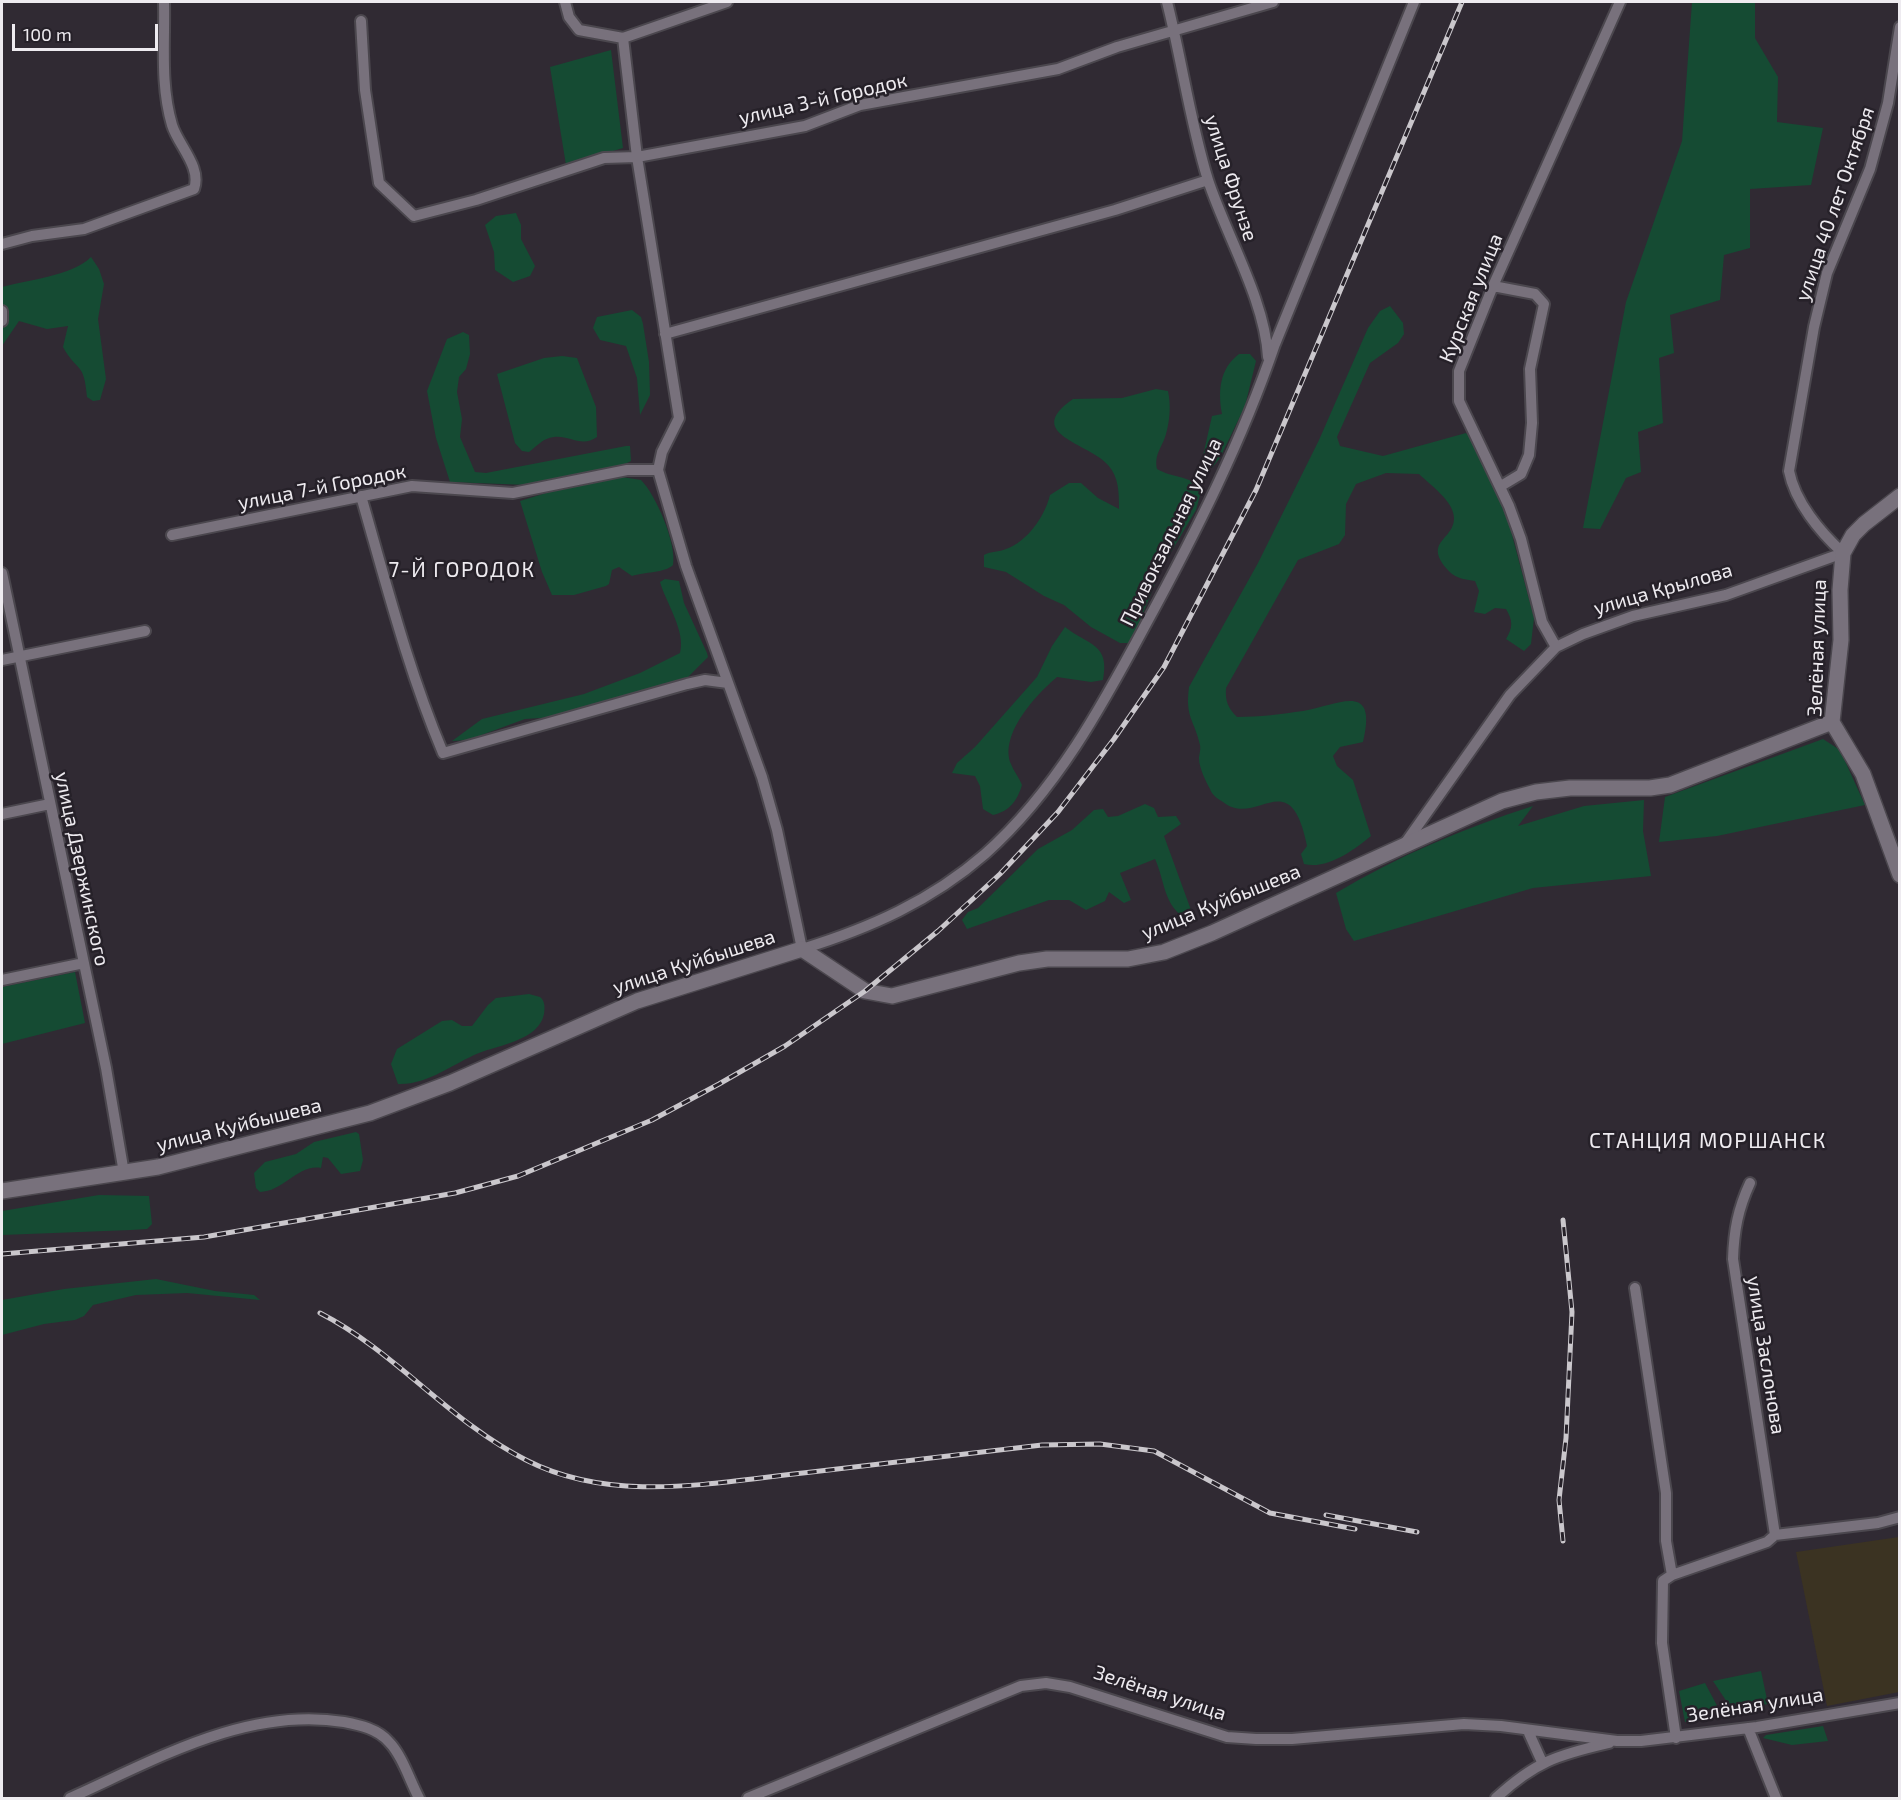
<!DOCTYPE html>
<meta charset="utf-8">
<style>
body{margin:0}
#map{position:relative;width:1901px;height:1800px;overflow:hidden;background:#302a33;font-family:"Exo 2",sans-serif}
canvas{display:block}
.frame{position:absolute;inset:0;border:3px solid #eeebf0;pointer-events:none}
.scale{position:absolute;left:12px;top:24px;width:146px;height:27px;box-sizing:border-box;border:3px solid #eeebf0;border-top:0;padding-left:8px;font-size:18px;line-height:21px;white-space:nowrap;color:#eeebf0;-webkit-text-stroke:4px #262129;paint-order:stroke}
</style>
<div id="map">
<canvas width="1901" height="1800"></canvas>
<div class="frame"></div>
<div class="scale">100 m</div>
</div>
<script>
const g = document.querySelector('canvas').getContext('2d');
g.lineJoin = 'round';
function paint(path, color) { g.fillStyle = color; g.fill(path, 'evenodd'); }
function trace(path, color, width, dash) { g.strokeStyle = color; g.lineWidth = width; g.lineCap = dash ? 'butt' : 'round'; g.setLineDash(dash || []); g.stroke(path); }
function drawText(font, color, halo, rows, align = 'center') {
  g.font = font + ' "Exo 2",sans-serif'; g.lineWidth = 5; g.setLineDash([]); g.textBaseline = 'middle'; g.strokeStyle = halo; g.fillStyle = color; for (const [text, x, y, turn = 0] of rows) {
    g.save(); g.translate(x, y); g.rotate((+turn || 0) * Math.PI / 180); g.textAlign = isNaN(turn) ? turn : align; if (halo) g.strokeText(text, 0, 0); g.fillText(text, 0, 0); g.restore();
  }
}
const education = new Path2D(`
 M1899,1537V1692L1827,1706L1796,1552Z`);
const green = new Path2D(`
 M1692,2H1755V38L1778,77L1777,122L1823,128L1811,185L1750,189V248L1724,255L1720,300L1670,315L1674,353L1659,358L1663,423L1638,432L1641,472L1626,478L1600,529L1583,528L1626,302L1682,141Z
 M611,50L623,148L566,165L550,67Z
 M516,213L521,225V239L535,266L530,276L513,282L495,270L494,252L485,225L496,216Z
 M91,257L99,269L104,284L98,319L106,379L100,400L93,401L87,397C84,360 77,373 63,347L68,326L47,329L19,321L2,346V287C27,280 72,276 91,257Z
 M1390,306L1403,323L1404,334L1398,343L1370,363L1337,437L1340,446L1383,456L1466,433L1472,439L1503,501L1534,618L1531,644L1524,651L1506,639C1513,627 1513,621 1506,609L1495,608L1485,614L1474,612L1479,591L1475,581C1462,579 1454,578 1446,568C1424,541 1454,540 1454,518C1454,501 1429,484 1419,474L1386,473L1356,484L1346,504L1345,535L1339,544L1298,560L1226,688C1225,701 1228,708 1237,717C1259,717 1282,714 1303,711C1338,705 1378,680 1363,742L1340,747L1333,756L1337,766L1353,780L1371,836C1354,850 1327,870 1304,864L1301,854L1307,846C1290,761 1257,829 1223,802C1218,799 1212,795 1210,789C1206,782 1199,767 1199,759C1199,754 1201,750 1200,745C1194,719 1185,718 1189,687L1258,563L1319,440L1368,328L1380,311Z
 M632,310L641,317L643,324L649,362L650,395L640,415L637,378L626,346L600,340L593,328L597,317Z
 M463,332L469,335L470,354L466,369L459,377L457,392L462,419L460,437L475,472L486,473L626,446H630L631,461L619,467L528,485L450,482L436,438L427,391L447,339Z
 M1239,354H1250L1256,361L1245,406L1220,458L1212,468L1202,460L1212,416L1222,414C1218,392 1219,369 1239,354Z
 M562,356L577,358L596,407L597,437C582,448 569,435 554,437C543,438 537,446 529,452L522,451L515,443L497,374L544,358Z
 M1156,389L1168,391C1171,405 1170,420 1166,434C1162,448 1154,454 1157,469C1172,478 1188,475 1202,488L1196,510L1161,569L1131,643H1120L1091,627L1064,605L1044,596L1006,572L984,567V555C991,551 999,552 1006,549C1027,542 1045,516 1050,495L1069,483H1081L1098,498L1119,509C1119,493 1119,477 1108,465C1089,443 1022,434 1073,399L1122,398Z
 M622,477L641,480C656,495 677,544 673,565C665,573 644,572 632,576L619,567L612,570L609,584L606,586L574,595H552L542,572L520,501L559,489Z
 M665,579L679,581L684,603L707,653L708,657L688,677L675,683L556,717L525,719L468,740L452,741L482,719L584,694L640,673L680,653C686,631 666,603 660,582Z
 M1065,627C1089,646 1110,643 1103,680L1091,682L1057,677C1037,694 999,734 1011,764C1014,772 1019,777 1022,785C1017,801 1010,811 993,815L983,809L980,786L975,776L952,773L957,763L975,747L1037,677L1052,646Z
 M1823,739L1840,750L1865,805L1717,836L1659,842L1665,797Z
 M1644,800L1643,831L1651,876L1533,888L1354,941L1346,929L1336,893C1398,856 1464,828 1533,806L1518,826L1584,806Z
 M1145,804L1154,808L1158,817L1176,816L1181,824L1164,836L1191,910L1183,917C1163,902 1165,881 1155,859L1120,873L1131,900L1124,903L1109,892L1105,901L1086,910L1069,900H1049L967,929L962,920L968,912L978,908L1038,849L1072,830L1094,810L1103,809L1108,817L1118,816Z
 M75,972L85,1023L2,1044V987Z
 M529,994L540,997C545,1001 545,1007 544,1014C539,1040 499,1045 479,1053C452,1064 428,1085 398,1084L391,1064L397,1049L442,1021L452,1020L462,1026H472L488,1005L496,998Z
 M356,1132L359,1134L363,1160L360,1171L341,1174L328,1158L323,1157L321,1168C298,1164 283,1192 260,1192L256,1188L254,1173L265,1162L296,1154L314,1142Z
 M99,1195L149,1196L152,1224L147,1229L131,1230L2,1235V1211Z
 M156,1279L215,1291L254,1295L260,1300L187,1293L136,1295L93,1305L84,1316L75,1320L44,1324L2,1335V1300L64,1289Z
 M1761,1671L1768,1704L1733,1711L1713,1681Z
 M1705,1683L1722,1715L1685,1722L1679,1691Z
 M1823,1726L1828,1741L1792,1745L1763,1738L1766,1735Z`);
const street = new Path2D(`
 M565,2L569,17L579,30L623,38
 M1167,2C1182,61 1190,122 1208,180C1226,235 1265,300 1268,357
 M361,21L365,90L379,183L414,216L476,200L604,158L637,157L805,126L860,105L1058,69L1117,47L1273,2
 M623,38L637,157L679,418L662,452L658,470L686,566L762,777L777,830L802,949C870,928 931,901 985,854C1056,791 1102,706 1146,624C1195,534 1242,441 1275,344L1414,2
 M623,38L727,2
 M2,244L32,236L84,229L194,189C202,167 178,145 172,125C160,84 165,43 164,2
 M1493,286L1535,294L1544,304L1530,369L1532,423L1529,455L1521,474L1501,486
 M2,311V321
 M665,334L1115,210L1208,180
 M361,496C386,583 408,670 443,753L687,684L705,680L728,683
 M172,535L412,486L513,493L627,470H658
 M2,573L106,1068L124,1173
 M1556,647L1542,622L1521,539L1509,506L1459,401V371L1493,286L1620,2
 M2,660L145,631
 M2,814L50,804
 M1404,845L1510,695L1556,647L1583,634L1633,616L1726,595L1843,553C1820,532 1795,502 1789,471L1814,327L1827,273L1870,169L1888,103L1900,27
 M2,980L84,963
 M1750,1183C1738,1209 1734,1230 1733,1259L1775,1535
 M1635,1288L1666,1493V1541L1672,1575
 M1748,1728L1776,1798
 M1528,1731L1542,1762
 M1676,1738L1662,1643L1663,1581L1672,1575L1767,1542L1775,1535L1878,1523L1900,1517
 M70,1798C155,1760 247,1706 344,1722C360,1725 378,1729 389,1742C402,1755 410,1781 419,1798
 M748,1798L1021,1686L1046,1683L1070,1687L1227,1737L1256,1739H1292L1464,1724L1501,1726L1617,1741H1641L1757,1727L1900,1703
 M1496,1798C1535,1762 1557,1755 1609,1743`);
const secondary = new Path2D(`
 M1900,496L1864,524L1853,535L1843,553L1840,590L1841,640L1832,722L1863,774L1900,875
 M2,1191L158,1167L370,1113L450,1083L637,1001L802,949L865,991L892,996L1019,963L1047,959H1128L1164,952L1212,933L1502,801L1536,792L1570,788H1650L1670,785L1832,722`);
const rail = new Path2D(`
 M2,1254L204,1237L455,1193L518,1176L652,1120L719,1084L785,1046L865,991L938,931L1000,874L1058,812L1114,739L1164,667L1256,490L1462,2
 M320,1313C396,1352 450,1422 526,1460C612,1504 711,1483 803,1473C883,1464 962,1454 1042,1445L1100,1444L1154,1451L1270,1513L1355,1529
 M1326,1515L1417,1532
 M1563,1541L1559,1500L1566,1438L1572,1312L1563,1220`);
const streetNames = [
 ["улица 3-й Городок",823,99,-13],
 ["улица Фрунзе",1231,178,72],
 ["улица 40 лет Октября",1835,204,-71],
 ["Курская улица",1471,298,-68],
 ["улица 7-й Городок",322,487,-11],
 ["Привокзальная улица",1171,532,-64],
 ["улица Крылова",1663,589,-16],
 ["Зелёная улица",1817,648,-88],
 ["улица Дзержинского",82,869,78],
 ["улица Куйбышева",1221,902,-22],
 ["улица Куйбышева",694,962,-18],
 ["улица Куйбышева",239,1125,-14],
 ["улица Заслонова",1766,1355,81],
 ["Зелёная улица",1160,1693,18],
 ["Зелёная улица",1755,1705,-9]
];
const neighbourhoodNames = [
 ["7-Й ГОРОДОК",462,570],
 ["СТАНЦИЯ МОРШАНСК",1708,1141]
];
paint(education, '#3b3322');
paint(green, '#154b33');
trace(street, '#4b474e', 14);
trace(secondary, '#4b474e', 18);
trace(street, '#78717c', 10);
trace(secondary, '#78717c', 15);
trace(rail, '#cac7cc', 5);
trace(rail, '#262129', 3, [9]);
drawText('20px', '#eeebf0', '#262129', streetNames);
g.letterSpacing = '1.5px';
drawText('21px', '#eeebf0', '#262129', neighbourhoodNames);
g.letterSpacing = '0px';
</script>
